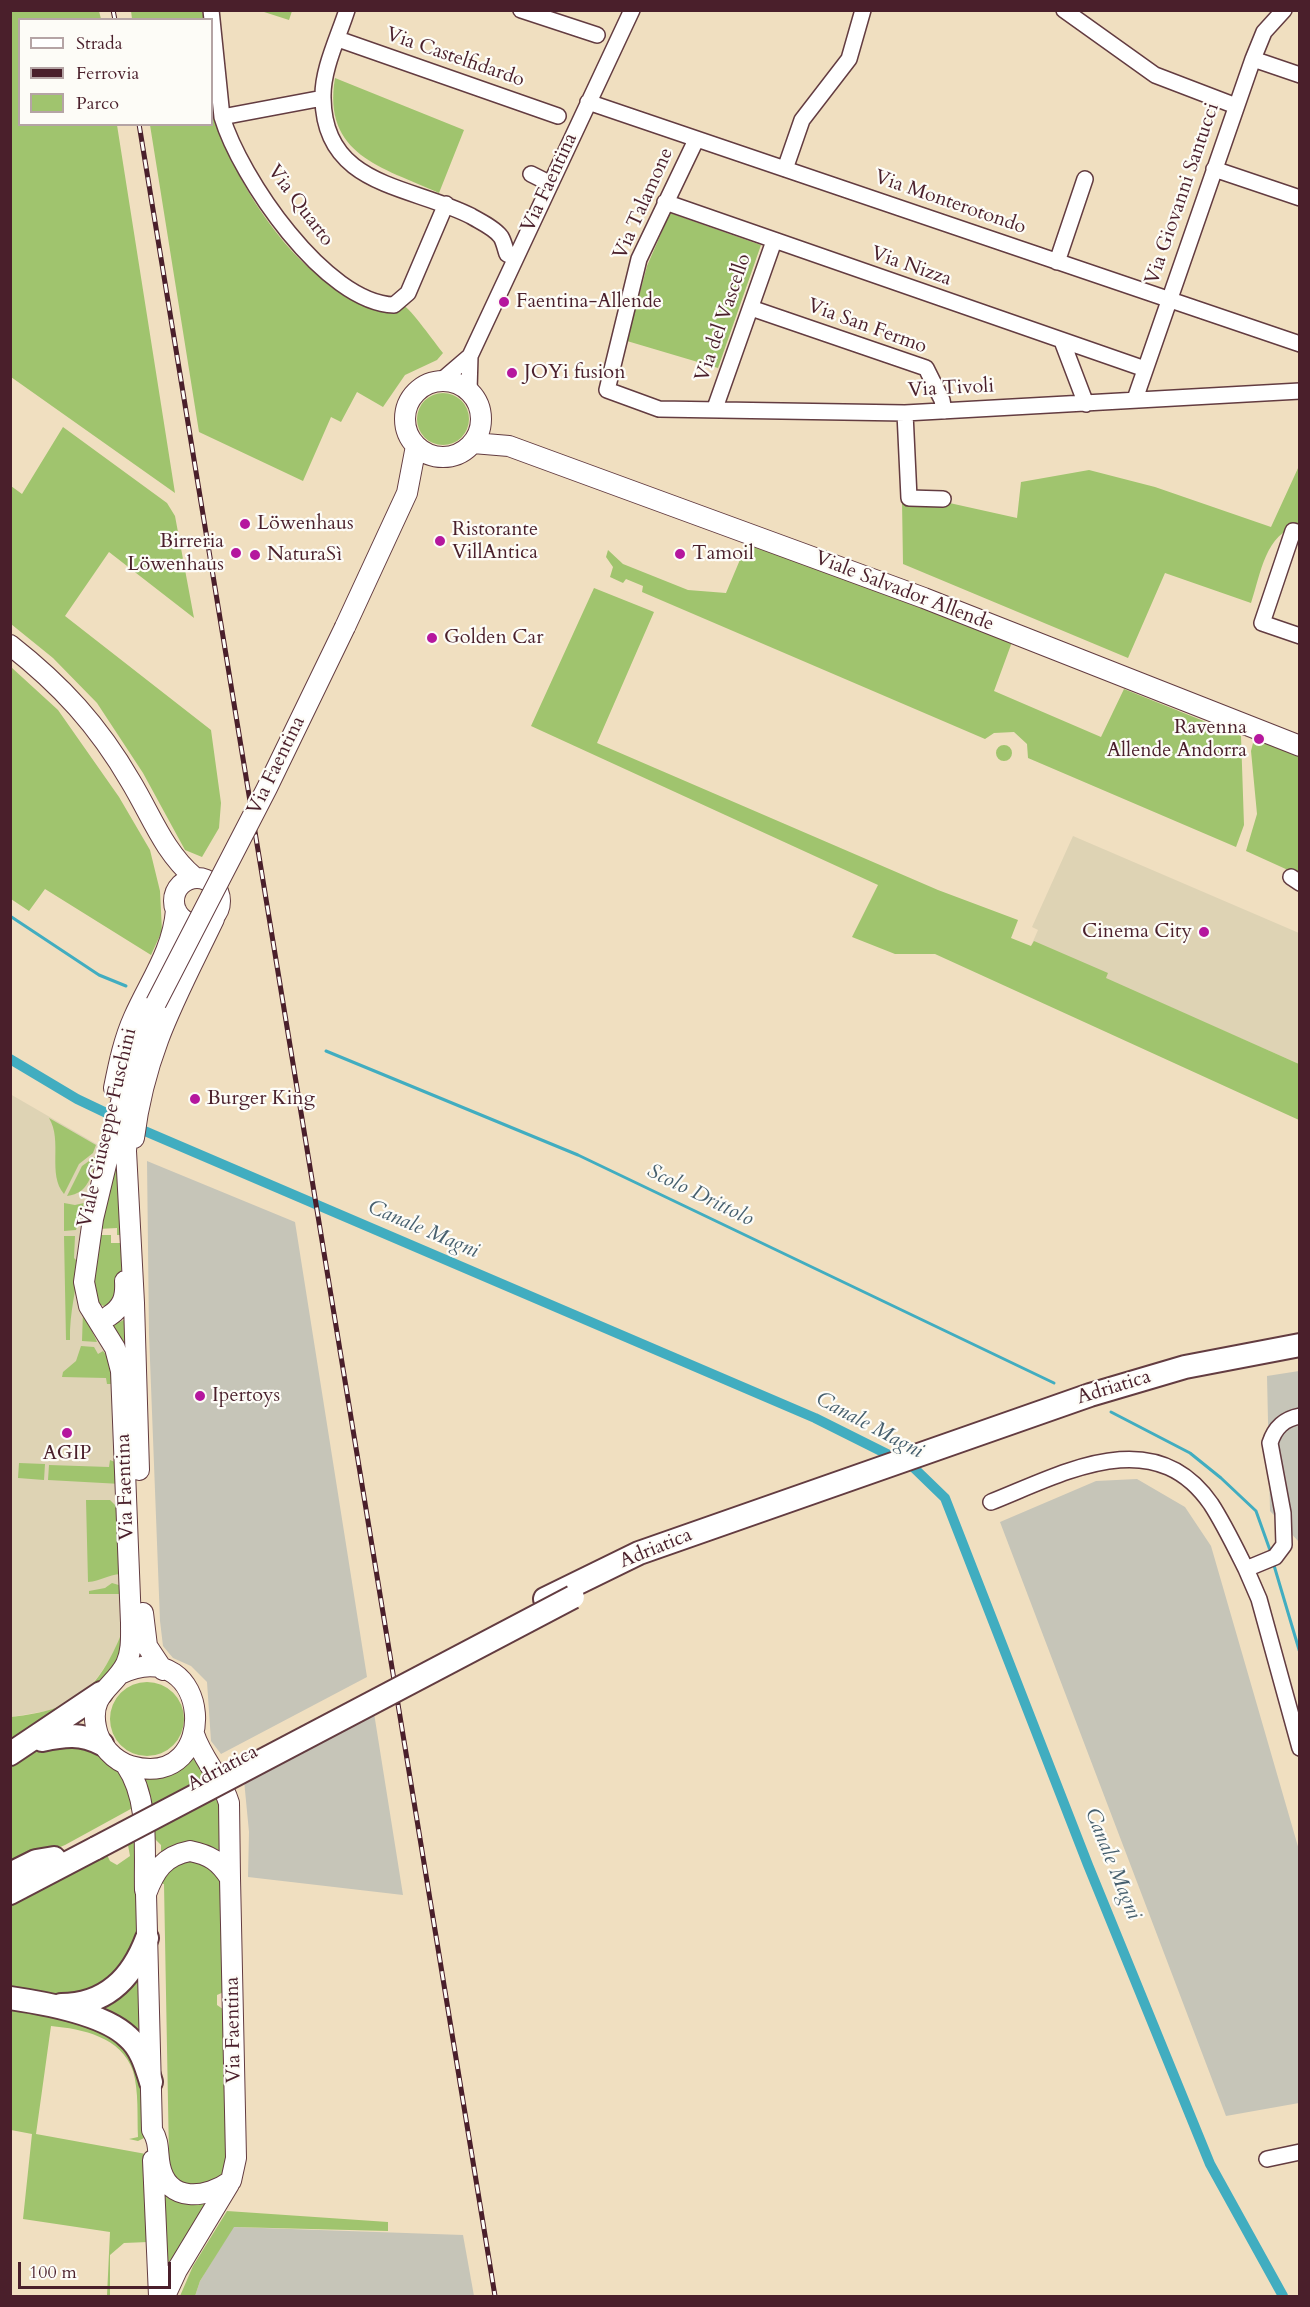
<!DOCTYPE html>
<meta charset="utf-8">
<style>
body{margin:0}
#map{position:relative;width:1310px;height:2307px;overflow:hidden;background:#f0dfc0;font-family:Cardo,serif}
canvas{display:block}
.frame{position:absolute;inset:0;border:12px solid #4a1f2b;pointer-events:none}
.legend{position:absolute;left:18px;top:18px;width:195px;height:108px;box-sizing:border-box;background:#fdfcf7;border:2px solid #b5a4a5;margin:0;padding:8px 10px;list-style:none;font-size:18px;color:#4a1f2b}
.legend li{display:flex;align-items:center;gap:12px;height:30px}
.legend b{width:30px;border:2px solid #b5a4a5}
.scale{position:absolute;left:18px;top:2262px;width:153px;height:27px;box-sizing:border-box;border:3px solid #4a1f2b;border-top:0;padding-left:8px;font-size:18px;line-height:21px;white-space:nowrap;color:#4a1f2b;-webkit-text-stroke:4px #fdfcf7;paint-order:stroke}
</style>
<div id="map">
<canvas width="1310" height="2307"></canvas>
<div class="frame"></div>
<ul class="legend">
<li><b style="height:8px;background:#fff"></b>Strada</li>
<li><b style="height:8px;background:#4a1f2b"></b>Ferrovia</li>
<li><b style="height:16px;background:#a0c46e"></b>Parco</li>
</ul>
<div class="scale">100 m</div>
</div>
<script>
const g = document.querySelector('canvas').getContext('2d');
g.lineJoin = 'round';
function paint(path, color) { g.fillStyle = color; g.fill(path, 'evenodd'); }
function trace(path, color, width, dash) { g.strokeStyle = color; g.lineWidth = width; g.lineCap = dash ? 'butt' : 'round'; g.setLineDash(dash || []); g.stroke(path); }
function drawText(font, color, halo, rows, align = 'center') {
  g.font = font + ' Cardo,serif'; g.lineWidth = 4.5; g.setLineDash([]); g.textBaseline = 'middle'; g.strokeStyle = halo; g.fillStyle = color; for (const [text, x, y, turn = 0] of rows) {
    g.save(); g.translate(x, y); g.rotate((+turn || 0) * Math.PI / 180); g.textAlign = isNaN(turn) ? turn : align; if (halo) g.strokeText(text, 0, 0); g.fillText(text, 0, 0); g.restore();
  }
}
const built = new Path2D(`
 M1073,836L1299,933V1064L1031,946L1038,930L1032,927Z
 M10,1094L100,1146L89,1184L78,1248L82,1305L108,1345L119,1383L125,1625L113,1655L97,1678L79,1697L58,1709L11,1717Z`);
const industrial = new Path2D(`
 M147,1161L295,1222L367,1677L221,1754L211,1741L207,1682L191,1666L173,1658L163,1646L160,1621L149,1334Z
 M1299,1371V1542L1270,1511L1267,1376Z
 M1137,1479L1185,1507L1211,1546L1299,1850V2103L1226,2116L1000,1522L1096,1481Z
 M374,1713L403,1895L248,1877L249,1832L244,1780Z
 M233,2227L463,2235L474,2296H195L200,2281Z`);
const green = new Path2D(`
 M11,10L99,11L101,19L20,20V124L117,125L175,493L11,377Z
 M131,11H202L204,19H132Z
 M261,11H292L289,20Z
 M335,78L464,130L439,193C382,167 322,155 335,78Z
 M212,96C217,155 282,259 336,287C355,297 383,293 402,304C411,309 435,343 443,353L437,360L405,375L383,407L357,392L341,422L331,417L303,481L199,432L150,125L212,124Z
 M670,213L761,245L718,368L627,341L647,266Z
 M417 419a26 26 0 1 1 52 0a26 26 0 1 1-52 0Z
 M63,427L167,503L175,516L194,618L109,552L65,616L211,730L221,803L219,828L202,857L185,850L143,773L97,703L53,658L11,624V486L22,494Z
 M1299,466V525C1265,534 1261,573 1251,603L1165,573L1128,658L903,564L902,501L945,502L1017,518L1021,482L1089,470L1155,487L1271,527Z
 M747,543L1012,642L994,691L1101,737L1124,689L1241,736L1244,825L1236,847L1028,758L1027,744L1014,732L994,733L985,739L642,592L643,586L626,579L623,583L610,577L613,567L606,557L608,550L623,564L688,590L726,593Z
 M594,588L654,612L597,743L938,890L1018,920L1011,938L1031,946L1034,941L1108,973L1106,978L1299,1064V1120L935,954H895L852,937L878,885L531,726Z
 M11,667L58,710L119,797L150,850L160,891L162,931L151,955L45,889L29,911L11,899Z
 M1254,739L1299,756V875L1246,851L1257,814L1251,751Z
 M996 753a8 8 0 1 1 16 0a8 8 0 1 1-16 0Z
 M49,1118L96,1145L93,1153L79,1164L64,1194C47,1174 63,1141 49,1118Z
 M116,1152L123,1235H117V1228L98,1229Z
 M96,1156C91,1175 90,1193 67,1196L82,1166Z
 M64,1203L75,1205L84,1203L76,1230L64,1231Z
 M97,1235H111V1243H121L122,1286L111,1308L97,1304L93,1289Z
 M64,1236H75L74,1258L78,1262C77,1289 69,1313 70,1340H66Z
 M83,1311L97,1342L82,1341Z
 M128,1317L129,1370L107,1322H120Z
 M81,1346L94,1347L98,1354L103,1351L114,1365V1384H107L106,1378L62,1377L63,1372L76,1361Z
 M110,1460L115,1462L121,1484L48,1480L49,1465L109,1467Z
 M19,1463L45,1464L44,1480L18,1478Z
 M86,1500H110L118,1508L121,1574C107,1575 101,1581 88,1582Z
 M112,1583L122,1586L125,1594H89V1591L105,1588Z
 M125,1625L123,1656L91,1693L11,1745V1717C79,1710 100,1688 125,1625Z
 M110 1719a37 37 0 1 1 74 0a37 37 0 1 1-74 0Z
 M82,1741L124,1771L138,1805L65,1845L11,1868V1760L39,1746Z
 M192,1750L221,1797L223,1860L161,1857V1845L151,1835V1807L144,1774Z
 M131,1842L136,1843L140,1936L127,1970L76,1999L11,1989L10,1905L106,1853L110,1861L117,1865L130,1856L128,1845Z
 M188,1856L221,1874L226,1991L217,1995V2005L227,2012L230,2160L225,2176L204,2190L173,2180L165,2158L169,2157L164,1884L158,1883L162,1873Z
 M141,1975L144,2039L97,2009Z
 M10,2004L88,2020L136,2056L144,2099V2138L138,2141L129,2139L138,2137C137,2117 139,2091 133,2071C121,2037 83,2029 51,2026L36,2134L146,2154L148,2242L124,2243L110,2255V2296H107L110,2232L23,2219L32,2134L11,2130Z
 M161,2182L215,2197L164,2283Z
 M227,2211L388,2222V2231L234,2227L200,2281L195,2296H180L193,2266Z`);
const stream = new Path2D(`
 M10,916L99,975L126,986
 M326,1051L578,1155L1054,1383
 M1111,1412L1190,1453L1221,1478L1256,1511L1271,1553
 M1273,1562L1300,1653`);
const canal = new Path2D(`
 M10,1059L77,1099L119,1119
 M133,1126L815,1418L913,1467L945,1498L1088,1865L1210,2164L1283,2296`);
const minor = new Path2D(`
 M211,10L222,117C240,177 325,303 394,305L408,293L446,204
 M347,10C338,38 322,70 323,98C324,187 410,185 471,216C479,221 495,228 501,237C504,242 505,248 507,254L515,258
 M521,10L597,35
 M1064,10L1155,75L1236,106
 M338,39L558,116
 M1253,59L1300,75
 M588,102L1300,344
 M222,117L323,98
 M696,140L639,259L607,390L659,409L905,413L1300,391
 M785,169L802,120L849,59L863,10
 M1214,169L1300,198
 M531,174L549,183
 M665,202L1145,369
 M1057,262L1085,179
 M751,308L926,368L942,400L944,411
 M1062,341L1086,404
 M442,380L470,356
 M469,391L470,356L632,10
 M1135,399L1253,59L1264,32L1284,10
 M715,408L774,241
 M905,413L909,498L943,499
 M1300,533L1293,531L1262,623L1300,636
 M1291,877L1300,883
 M1300,1416C1284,1419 1275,1427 1270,1443L1283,1513L1284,1545L1275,1557L1246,1569L1259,1599L1300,1748
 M991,1502C1062,1474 1154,1421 1211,1504C1224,1524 1235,1547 1246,1569
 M1267,2159L1300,2152`);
const major = new Path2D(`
 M405 419a38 38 0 1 1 76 0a38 38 0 1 1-76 0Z
 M473,443L509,446L924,598L1300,746
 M345,627L407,493L416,446
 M10,645C61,685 98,725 131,782C151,815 164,852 194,877
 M174 901a23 23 0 1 1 46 0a23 23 0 1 1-46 0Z
 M114,1088C119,1063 124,1039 134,1017C150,981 173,950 176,910
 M128,1121L126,1151L134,1303L139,1470
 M134,1138C145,1050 177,996 214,919
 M109,1316C123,1307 126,1297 125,1281
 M143,1613L147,1646L163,1670
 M120,1674C213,1630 223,1792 131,1766C114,1761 99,1745 96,1727C89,1693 114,1688 126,1664C132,1651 131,1637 131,1623L121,1371L115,1348L89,1306L84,1282L93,1219L122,1098L142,1036L156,1003
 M194,1734C202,1759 222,1778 229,1803L230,1878
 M126,1765C150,1800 144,1849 145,1890
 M190,1851C210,1855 219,1861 230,1878L236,2158L231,2181C207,2198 168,2204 160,2166C157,2152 160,2143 152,2130L146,1894C155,1870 164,1856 190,1851Z
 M153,2160L159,2296
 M165,2296L177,2270L229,2184`);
const highway = new Path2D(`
 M545,1599L639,1553L1090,1395L1185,1367L1300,1345
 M42,1740C65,1735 81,1733 102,1744
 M10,1754L101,1693
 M10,1874L36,1861L54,1858
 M10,1893L96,1848
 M10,1998C44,2003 103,2013 128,2037C141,2048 146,2066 151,2082
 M61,2005C106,2005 132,1978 147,1938`);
const rail = new Path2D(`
 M113,10L115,20
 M139,124L495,2296`);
const majorBridge = new Path2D(`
 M156,1003L267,788L345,627`);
const highwayBridge = new Path2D(`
 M96,1848L573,1597`);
const markers = [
 [504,302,6,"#b5179e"],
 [512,373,6,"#b5179e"],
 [245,524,6,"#b5179e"],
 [440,541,6,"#b5179e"],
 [236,553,6,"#b5179e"],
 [680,554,6,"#b5179e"],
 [255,555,6,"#b5179e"],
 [432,638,6,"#b5179e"],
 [1259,739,6,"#b5179e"],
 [1204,932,6,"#b5179e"],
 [195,1099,6,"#b5179e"],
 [200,1396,6,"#b5179e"],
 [67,1433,6,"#b5179e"]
];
const streetNames = [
 ["Via Castelfidardo",455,58,19],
 ["Via Faentina",550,183,-65],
 ["Via Giovanni Santucci",1183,194,-71],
 ["Via Monterotondo",950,203,19],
 ["Via Talamone",644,204,-66],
 ["Via Quarto",300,206,53],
 ["Via Nizza",911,267,19],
 ["Via del Vascello",724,318,-71],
 ["Via San Fermo",867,327,20],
 ["Via Tivoli",951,389,-3],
 ["Viale Salvador Allende",904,592,21],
 ["Via Faentina",277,766,-64],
 ["Viale Giuseppe Fuschini",108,1128,-77],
 ["Adriatica",1114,1388,-17],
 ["Via Faentina",126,1487,-92],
 ["Adriatica",656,1549,-22],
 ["Adriatica",223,1769,-28],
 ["Via Faentina",234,2030,-91]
];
const poiNames = [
 ["Faentina-Allende",516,302],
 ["JOYi fusion",524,373],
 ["Löwenhaus",257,524],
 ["Ristorante",452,530],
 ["VillAntica",452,553],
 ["Birreria",224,542,"right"],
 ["Löwenhaus",224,565,"right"],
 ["Tamoil",692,554],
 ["NaturaSì",267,555],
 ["Golden Car",444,638],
 ["Ravenna",1247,728,"right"],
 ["Allende Andorra",1247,751,"right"],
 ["Cinema City",1192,932,"right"],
 ["Burger King",207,1099],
 ["Ipertoys",212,1396],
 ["AGIP",67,1454,"center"]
];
const waterNames = [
 ["Scolo Drittolo",700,1196,26],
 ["Canale Magni",423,1230,23],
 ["Canale Magni",869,1426,28],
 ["Canale Magni",1112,1864,68]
];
paint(built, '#ded3b4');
paint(industrial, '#c6c5b8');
paint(green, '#a0c46e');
trace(stream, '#41adc0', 3);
trace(canal, '#41adc0', 10);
trace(minor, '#633c41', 18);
trace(major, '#633c41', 22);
trace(highway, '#633c41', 26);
trace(minor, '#fff', 15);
trace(major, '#fff', 20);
trace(highway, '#fff', 22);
trace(rail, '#4a1f2b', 5);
trace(rail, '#fdfcf7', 3, [9]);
trace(majorBridge, '#633c41', 22, []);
trace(highwayBridge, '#633c41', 26, []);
trace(majorBridge, '#fff', 20);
trace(highwayBridge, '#fff', 22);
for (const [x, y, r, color] of markers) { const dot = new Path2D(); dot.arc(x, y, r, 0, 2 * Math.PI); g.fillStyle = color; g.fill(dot); trace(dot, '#fdfcf7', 2); }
drawText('20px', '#4a1f2b', '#fdfcf7', streetNames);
drawText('20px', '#4a1f2b', '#fdfcf7', poiNames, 'left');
drawText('italic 21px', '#465f6e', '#fdfcf7', waterNames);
</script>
